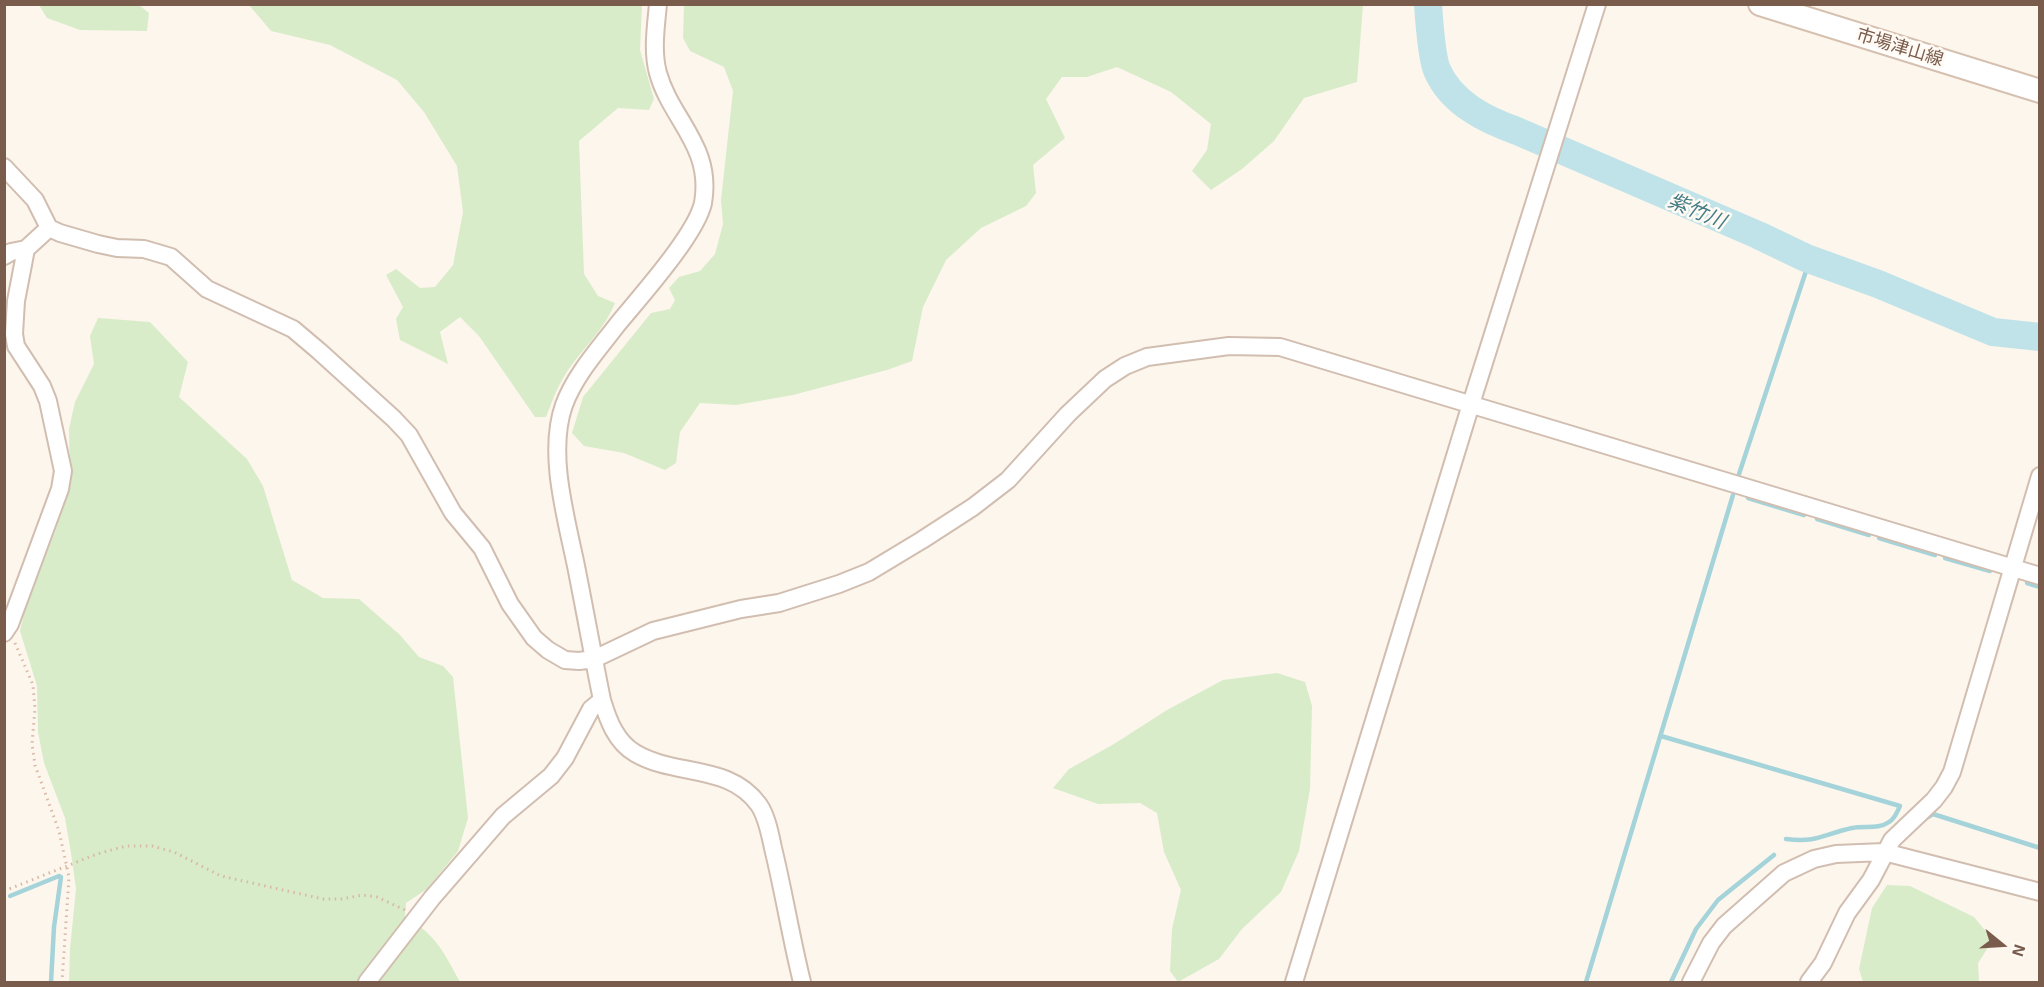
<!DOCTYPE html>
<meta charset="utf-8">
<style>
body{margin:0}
#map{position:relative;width:2044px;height:987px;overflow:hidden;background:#fdf6ec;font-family:"Exo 2",sans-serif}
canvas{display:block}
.frame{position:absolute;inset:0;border:6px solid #7a5c4d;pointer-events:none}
.north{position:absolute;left:1972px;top:915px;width:60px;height:60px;-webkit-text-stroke:4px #fffaf3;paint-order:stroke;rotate:108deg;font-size:16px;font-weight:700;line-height:24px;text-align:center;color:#7a5c4d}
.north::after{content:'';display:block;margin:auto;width:21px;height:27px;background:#7a5c4d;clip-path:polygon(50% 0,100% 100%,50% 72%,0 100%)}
</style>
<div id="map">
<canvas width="2044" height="987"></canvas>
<div class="frame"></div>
<div class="north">N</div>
</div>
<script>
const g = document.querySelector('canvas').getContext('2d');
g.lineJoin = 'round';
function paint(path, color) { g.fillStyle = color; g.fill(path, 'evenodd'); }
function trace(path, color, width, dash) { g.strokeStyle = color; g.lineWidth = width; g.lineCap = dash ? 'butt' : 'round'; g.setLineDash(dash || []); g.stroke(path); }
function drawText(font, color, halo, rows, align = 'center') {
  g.font = font + ' "Exo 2","Noto Sans JP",sans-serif'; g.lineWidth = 5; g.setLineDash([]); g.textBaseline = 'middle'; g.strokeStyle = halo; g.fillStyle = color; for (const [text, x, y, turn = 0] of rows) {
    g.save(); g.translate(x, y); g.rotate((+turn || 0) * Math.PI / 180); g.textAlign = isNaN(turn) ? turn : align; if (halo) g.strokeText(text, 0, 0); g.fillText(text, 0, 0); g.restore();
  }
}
const green = new Path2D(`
 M39,5H139L149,13L147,31L80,30L47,18Z
 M249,5H642L640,50L654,99L649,110L618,108L579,141L584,274L598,296L615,303C605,328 586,345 571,366C559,382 553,399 546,417H535L479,336L460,317L440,332L448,364L400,340L396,319L403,307L386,275L396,269L420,288L435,287L453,265L463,212L457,166L424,112L397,80L330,45L271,31Z
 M684,5V4L1363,5L1357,82L1304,98L1274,141L1242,169L1211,190L1192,171L1207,150L1211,124L1171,92L1117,67L1087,77H1062L1046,99L1065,138L1033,165L1036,193L1026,206L981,228L946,260L923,307L912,361L887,370L793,395L736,405L700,403L680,432L676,463L665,470L624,453L584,446L572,433L583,397L651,313L670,309L675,300L669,288L679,277L700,271L715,254L723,224L721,200L733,91L724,67L690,51L683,38Z
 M98,318L150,322L188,362L179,397L247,459L263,486L292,580L323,598L359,599L400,635L419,657L443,666L453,677L468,818L458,851L427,889L406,903L405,916C437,936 443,951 460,982H69L70,949L76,889L71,853L65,818L44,763L38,732L37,686L20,631L25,609L55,532L70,480L69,429L75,402L94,364L90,336Z
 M1277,673L1305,682L1312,706L1310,789L1299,851L1281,892L1242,929L1219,959L1178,982L1170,971L1172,929L1181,890L1164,852L1157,813L1140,803L1098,804L1053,788L1069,769L1114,744L1167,710L1223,680Z
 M1887,885L1910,886L1974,917L1993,940L1978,963L1979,981L1982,982H1863L1859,969L1872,908Z`);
const stream = new Path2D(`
 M1739,474L1809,262
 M1748,498L1804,515
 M1817,519L1869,535
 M1879,538L1935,555
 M1945,558L1990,571
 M2027,583L2040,587
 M1661,736L1900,806C1897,812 1895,819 1889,822C1878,830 1864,825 1852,828C1824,834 1818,843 1786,839
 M1923,820L1933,814L2040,848
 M10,896L59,876L61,877L54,927L51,982
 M1586,982L1733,495
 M1671,982L1696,929L1718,900L1774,855`);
const river = new Path2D(`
 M1428,4C1429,19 1432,58 1437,70C1451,103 1486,120 1517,131L1758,235L1806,258L1878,284L1993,332L2040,337`);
const path = new Path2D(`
 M15,643L33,685L35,709L32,744L35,765L59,831L69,877L62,982
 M4,891L97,854L126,846H152L174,852L221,876L323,899H341L363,895L377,897L405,910`);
const minor = new Path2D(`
 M658,4C656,26 652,51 658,73C671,120 713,146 703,203C696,235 639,298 617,325C598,350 575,375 564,405C547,453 566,517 576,566C585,611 593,656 602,700C608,720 616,742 635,753C675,777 729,763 759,805C767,817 770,834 773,848C784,893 791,938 802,982
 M4,167L35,200L49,228L60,233L98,244L117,248L144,249L171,257L207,289L293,329L319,351L394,419L409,435L453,513L482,548L510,604L534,638L548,650L565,660L579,661L594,659L653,631L741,609L779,603L839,584L869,572L922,540L973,507L1008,480L1068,414L1105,379L1125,366L1147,357L1229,346L1280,347L2040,576
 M4,256L11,252L26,249L49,228
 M4,633L10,624L60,489L63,471L48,401L42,386L16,346L14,334L16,301L26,249
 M367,982L432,898L503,816L551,776L565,758L591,709L602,700
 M1294,982L1471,404L1597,4
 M1691,982L1711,943L1724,926L1784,873L1814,859L1836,854L1884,852L2040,892
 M1809,982L1823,963L1847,913L1871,880L1892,840L1934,800L1944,787L1952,772L2040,476`);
const secondary = new Path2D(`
 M1760,4L2040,91`);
const streetNames = [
 ["市場津山線",1900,47,17]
];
const waterNames = [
 ["紫竹川",1697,211,23]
];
paint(green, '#d8ecc9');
trace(stream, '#a5d3da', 4.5);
trace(river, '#bfe3e8', 28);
trace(minor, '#d1beb0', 20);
trace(secondary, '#d6c0b0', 26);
trace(path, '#d9b8a5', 3, [1.5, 4.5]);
trace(minor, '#fff', 16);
trace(secondary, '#fff', 22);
drawText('18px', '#7a5c4d', '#fffaf3', streetNames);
drawText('italic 20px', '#437c86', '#fffaf3', waterNames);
</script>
